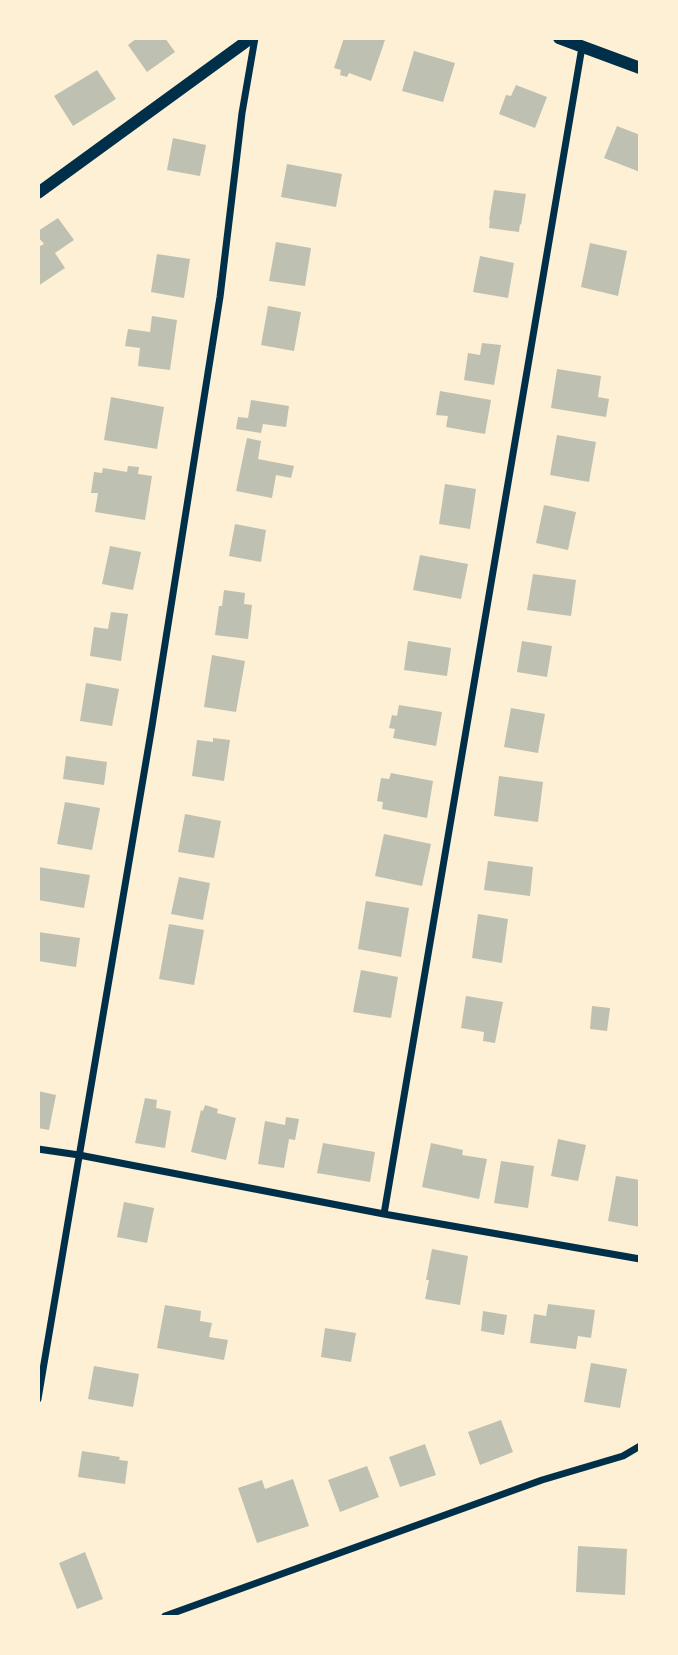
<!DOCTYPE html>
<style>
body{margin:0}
#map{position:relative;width:678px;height:1655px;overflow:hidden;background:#fdf0d5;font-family:"Open Sans",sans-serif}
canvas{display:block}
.frame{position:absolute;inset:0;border:40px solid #fdf0d5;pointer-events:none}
</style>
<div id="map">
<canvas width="678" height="1655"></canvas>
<div class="frame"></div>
</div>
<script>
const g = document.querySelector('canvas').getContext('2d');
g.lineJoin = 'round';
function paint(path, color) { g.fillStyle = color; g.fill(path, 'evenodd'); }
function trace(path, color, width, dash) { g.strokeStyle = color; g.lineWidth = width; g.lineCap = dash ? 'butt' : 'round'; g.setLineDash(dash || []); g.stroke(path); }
const building = new Path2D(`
 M137,38H165L175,52L147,72L128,45Z
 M344,38L385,40L371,81L349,73L347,77L340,75L341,70L334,68Z
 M414,51L455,63L443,102L402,91Z
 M97,70L116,99L73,126L54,96Z
 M516,85L547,97L535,128L499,114L506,95L511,96Z
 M617,126L640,135V172L604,158Z
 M173,138L206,145L200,176L167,170Z
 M287,164L342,174L336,207L281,197Z
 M494,190L526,194L521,225L520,224L519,232L489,228L490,220H489Z
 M58,218L74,240L55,253L65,268L38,286V247L44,244L38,237V231Z
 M276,242L311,248L305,286L269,281Z
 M590,243L627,251L618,296L581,287Z
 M157,254L190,259L184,298L151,292Z
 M480,256L514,263L508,298L473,292Z
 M268,306L301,312L294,351L261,345Z
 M152,316L177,320L170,370L138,366L140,348L125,346L128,329L150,332Z
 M482,343L501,345L494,385L464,380L468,353L480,355Z
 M557,369L601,376L598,397L609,399L606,417L551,408Z
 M440,391L491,400L485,434L446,427L448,416L436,415Z
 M111,397L164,407L157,449L104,440Z
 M251,400L289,406L286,427L263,424L261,433L236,429L238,417L248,418Z
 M557,435L596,442L589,482L550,475Z
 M247,438L261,441L258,459L294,466L291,478L276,475L272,498L236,491Z
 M128,466L139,467L138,474L152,476L145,520L95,512L98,493H91L94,472L102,473L103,468L127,472Z
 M445,484L476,489L470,529L439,524Z
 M544,505L576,512L568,550L536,543Z
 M235,524L266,530L261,562L229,556Z
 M110,546L141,552L133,590L102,584Z
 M420,555L468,564L461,599L413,590Z
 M533,574L576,580L571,616L527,610Z
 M224,590L245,593L244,604L252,605L248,639L215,635L219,606H222Z
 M111,612L128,614L121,661L90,656L94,627L108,629Z
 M408,641L451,648L447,676L404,670Z
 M522,641L552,646L547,677L517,672Z
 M212,655L245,661L236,712L204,707Z
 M86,683L119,689L112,726L80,721Z
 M399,705L442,712L436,746L393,738L395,729L389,728L392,715L397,716Z
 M511,708L545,714L538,753L504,747Z
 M213,738L230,740L224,781L192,776L197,740L213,742Z
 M66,756L107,762L104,785L63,779Z
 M391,773L433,781L427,818L382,809L383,802L377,801L381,778L389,779Z
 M499,776L543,782L538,822L494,816Z
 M65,802L100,808L92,850L57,844Z
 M185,814L221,821L214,858L178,852Z
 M384,834L431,844L422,886L375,876Z
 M488,861L533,867L530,896L484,890Z
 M38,867L90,875L84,908L38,900Z
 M179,877L210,883L203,920L171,914Z
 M366,901L409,908L401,957L358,949Z
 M478,914L508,919L502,963L472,958Z
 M169,924L204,930L194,985L159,979Z
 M38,932L80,938L76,967L38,961Z
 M361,970L398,977L391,1018L353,1012Z
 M466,996L503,1002L495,1043L483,1041L484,1032L461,1028Z
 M592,1006L610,1008L607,1031L590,1029Z
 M38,1091L56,1095L49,1130L38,1128Z
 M145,1098L157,1100L156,1108L171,1111L165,1148L135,1143Z
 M205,1105L218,1109L217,1113L236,1118L226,1160L191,1152L201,1110L203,1111Z
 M286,1117L299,1119L295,1140L289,1139L284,1168L258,1164L265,1121L285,1125Z
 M558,1139L586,1145L578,1181L551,1176Z
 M323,1143L375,1152L370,1182L317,1173Z
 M431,1143L463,1150L462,1155L487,1159L479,1199L422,1187Z
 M501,1161L534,1166L528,1208L494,1203Z
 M616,1176L640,1180V1227L608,1221Z
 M124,1202L154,1208L147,1243L117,1237Z
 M432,1249L468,1256L460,1305L425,1299L429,1280H426Z
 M548,1304L595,1310L591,1338L578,1336L576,1349L530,1343L534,1314L546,1316Z
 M165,1305L201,1311L200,1321L212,1323L209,1337L228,1340L224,1360L157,1348Z
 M483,1311L507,1315L504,1335L481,1331Z
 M325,1328L356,1333L351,1362L321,1357Z
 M591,1363L627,1369L620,1408L584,1402Z
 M94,1366L139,1374L133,1407L88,1399Z
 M501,1420L513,1452L480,1465L468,1432Z
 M425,1444L436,1475L400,1487L389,1457Z
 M82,1451L120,1457L119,1460L128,1461L125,1484L78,1477Z
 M367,1466L379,1497L340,1512L328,1480Z
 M293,1479L309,1526L257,1543L238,1488L262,1480L265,1489Z
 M578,1546L627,1549L625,1595L576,1592Z
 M85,1552L103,1599L77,1609L59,1563Z`);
const minor = new Path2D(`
 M38,1149L79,1155L384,1214L640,1259
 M384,1214L582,47
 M38,1399L152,726L220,297L242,113L255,38
 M165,1616L542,1480L623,1456L640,1446`);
const tertiary = new Path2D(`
 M559,38L640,68
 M38,193L251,38`);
paint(building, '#bec0b2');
trace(minor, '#003049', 7);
trace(tertiary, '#003049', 12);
</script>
